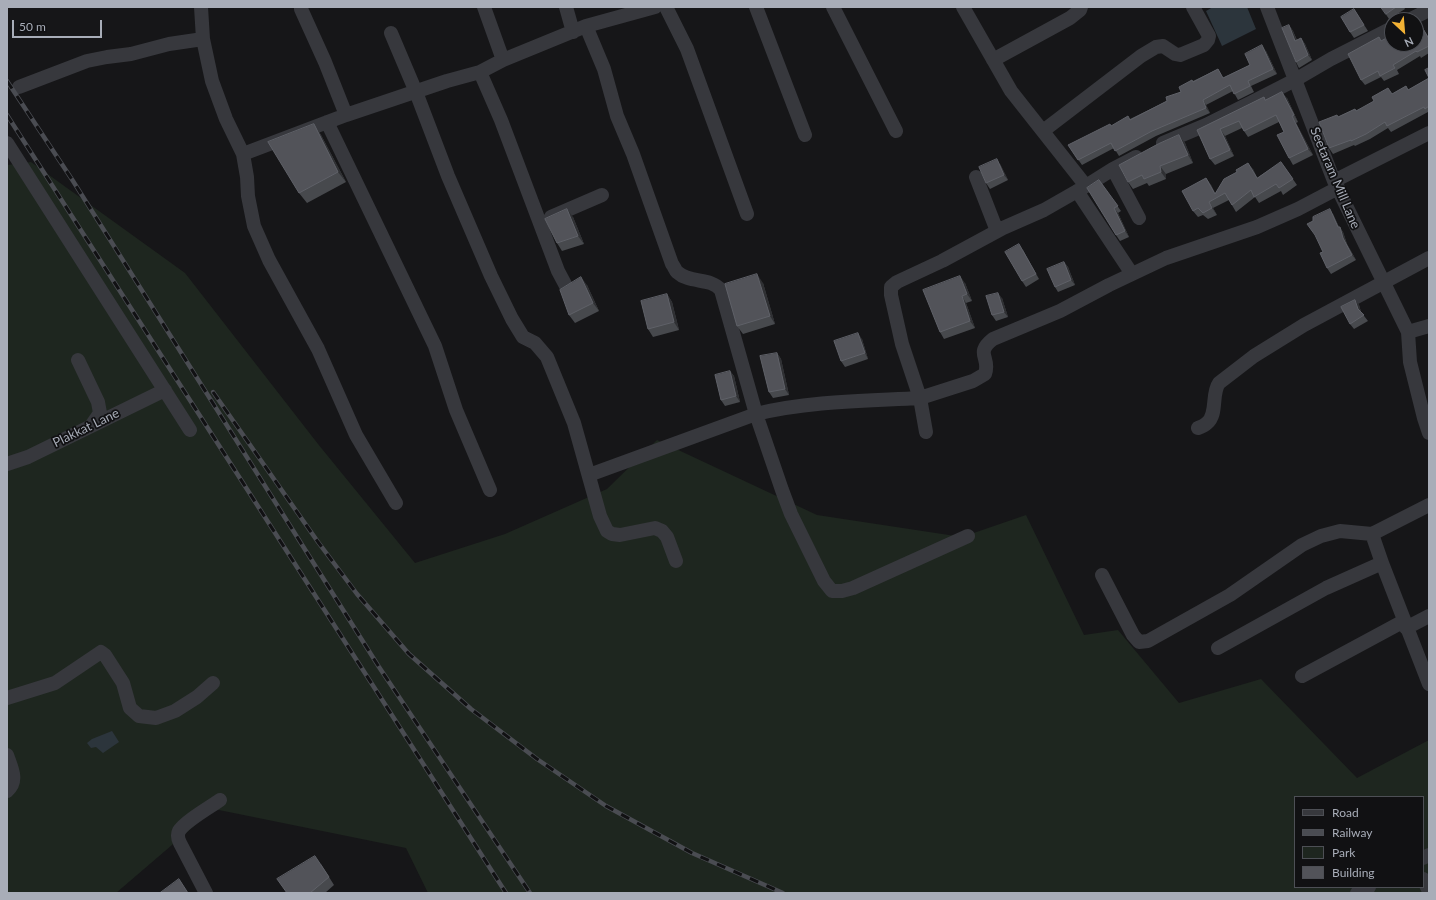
<!DOCTYPE html>
<style>
body{margin:0}
#map{position:relative;width:1436px;height:900px;overflow:hidden;background:#161618;font-family:Lato,sans-serif}
canvas{display:block}
.frame{position:absolute;inset:0;border:8px solid #a8adb8;pointer-events:none}
.legend{position:absolute;left:1294px;top:796px;width:130px;height:92px;box-sizing:border-box;background:#111113;border:1px solid #4d4f55;margin:0;padding:5px 7px;list-style:none;font-size:12px;color:#a8adb8}
.legend li{display:flex;align-items:center;gap:8px;height:20px}
.legend b{width:20px;border:1px solid #4d4f55}
.north{position:absolute;left:1384px;top:12px;width:40px;height:40px;box-sizing:border-box;background:#111113;border:1px solid #4d4f55;border-radius:50%;rotate:154deg;font-size:11px;font-weight:700;line-height:16px;text-align:center;color:#a8adb8}
.north::after{content:'';display:block;margin:auto;width:14px;height:18px;background:#f2b134;clip-path:polygon(50% 0,100% 100%,50% 72%,0 100%)}
.scale{position:absolute;left:12px;top:20px;width:90px;height:18px;box-sizing:border-box;border:2px solid #a8adb8;border-top:0;padding-left:5px;font-size:12px;line-height:14px;white-space:nowrap;color:#a8adb8;-webkit-text-stroke:3px #111113;paint-order:stroke}
</style>
<div id="map">
<canvas width="1436" height="900"></canvas>
<div class="frame"></div>
<ul class="legend">
<li><b style="height:5px;background:#37383d"></b>Road</li>
<li><b style="height:5px;background:#4a4c52"></b>Railway</li>
<li><b style="height:11px;background:#1e261f"></b>Park</li>
<li><b style="height:11px;background:#525359"></b>Building</li>
</ul>
<div class="north">N</div>
<div class="scale">50 m</div>
</div>
<script>
const g = document.querySelector('canvas').getContext('2d');
g.lineJoin = 'round';
function paint(path, color) { g.fillStyle = color; g.fill(path, 'evenodd'); }
function trace(path, color, width, dash) { g.strokeStyle = color; g.lineWidth = width; g.lineCap = dash ? 'butt' : 'round'; g.setLineDash(dash || []); g.stroke(path); }
function drawText(font, color, halo, rows, align = 'center') {
  g.font = font + ' Lato,sans-serif'; g.lineWidth = 3.5; g.setLineDash([]); g.textBaseline = 'middle'; g.strokeStyle = halo; g.fillStyle = color; for (const [text, x, y, turn = 0] of rows) {
    g.save(); g.translate(x, y); g.rotate((+turn || 0) * Math.PI / 180); g.textAlign = isNaN(turn) ? turn : align; if (halo) g.strokeText(text, 0, 0); g.fillText(text, 0, 0); g.restore();
  }
}
const green = new Path2D(`
 M31,162L185,273L318,444L415,563L505,534L607,489L657,440L817,515L962,537L1026,515L1084,635L1118,630L1179,703L1261,679L1357,778L1429,740V893H428L406,848L214,809L116,893H7V165ZM1295,797H1423V887H1295Z`);
const water = new Path2D(`
 M1213,7H1247L1256,29L1222,46L1206,11Z
 M112,731L119,742L103,753L96,747L91,748L87,743L92,739Z`);
const minor = new Path2D(`
 M201,7L203,39L212,81L226,119L243,154L247,177L248,196L254,226L269,260L318,349L356,435L396,503
 M484,7L503,60
 M566,7L573,32
 M666,7L687,49L747,214
 M756,7L805,135
 M833,7L896,131
 M963,7L1011,91L1086,186L1113,169L1139,218
 M1267,7L1334,181L1408,332L1410,362L1424,418L1429,433
 M301,9L325,62L346,115
 M1409,20L1429,10
 M586,26L604,69L617,116L633,154L672,264C674,266 675,270 677,272C690,284 710,277 721,290L756,414L782,490L791,514L824,581L832,591H842L853,588L968,536
 M391,33L416,92L448,176L491,276L512,319L523,337L535,343L547,357L574,423L600,516L607,531L612,534L620,535L655,528L662,531L667,537L676,561
 M993,60L1070,18L1080,10L1081,7
 M480,72L501,120L558,271L566,286
 M19,87L87,61L107,57L131,54L169,44L203,39
 M327,122L435,346L456,410L490,490
 M1043,131L1141,56L1156,47L1163,46L1175,54L1180,55L1204,45L1208,40L1209,36L1193,7
 M7,143L190,430
 M1163,143L1206,125L1254,101L1295,80L1331,59L1392,28
 M243,154L346,115L447,81L480,72L503,60L586,26L655,7
 M1113,169L1136,157
 M976,177L997,231
 M1334,181L1429,133
 M1086,186L1044,210L1003,228L942,261L897,282L891,287V295L902,344L920,398L973,381L985,374C991,357 974,354 993,339L1060,311L1109,285L1166,258L1257,227L1298,209L1338,188
 M1077,191L1132,274
 M551,217L602,195
 M1408,332L1429,326
 M78,360L98,402L100,413L91,426
 M1198,428C1201,427 1205,425 1207,423C1218,414 1211,394 1219,383L1254,356L1304,325L1429,258
 M7,464L28,457L165,390
 M589,475L756,414C809,401 866,401 920,398L926,432
 M1429,505L1372,534L1382,563L1429,684
 M1102,575L1133,635L1139,642L1148,641L1230,595L1302,545L1321,536L1340,531L1372,534
 M1406,628L1429,616
 M1218,648L1326,588L1382,563
 M1302,676L1404,621
 M7,698L55,683L101,652L105,655L123,683L130,708L139,716L156,718L175,711L197,697L213,683
 M7,755C11,767 19,781 7,791
 M1423,858L1429,855
 M1423,879L1429,891
 M206,893L180,843C178,839 177,835 179,831C184,822 210,807 220,800
 M1357,893L1369,887`);
const rail = new Path2D(`
 M7,81L73,181L379,667L530,893
 M7,115L506,893
 M213,392L318,542L357,594L409,654L471,709L537,759L606,806L692,853L783,893`);
const wall = new Path2D(`
 M1381,7H1404L1405,9L1389,19Z
 M1354,9L1368,31L1354,38L1350,32Z
 M1418,20L1429,38V53L1421,58L1420,56L1397,70L1399,74L1384,81L1381,77L1365,85L1361,80L1382,41Z
 M1289,25L1293,31L1297,40L1301,38L1305,44L1312,60L1299,68L1296,62Z
 M1266,51L1277,74L1251,86L1254,92L1238,100L1233,91L1206,105L1210,113L1156,136L1119,156L1114,148L1082,165L1068,145L1130,119L1167,101L1181,92L1193,81L1218,69L1223,78L1250,65Z
 M1429,68V114L1428,112L1391,132L1388,128L1370,139L1355,146L1354,145L1333,154L1329,148L1338,117L1355,109L1356,111L1392,94L1406,86L1408,90L1429,78Z
 M1264,97L1266,100L1287,98L1298,122L1296,123L1313,155L1293,165L1289,158L1284,132L1279,122L1248,137L1242,128L1225,136L1234,156L1215,165L1210,159L1197,130Z
 M314,124L321,135L346,182L307,203L299,193Z
 M1179,135L1185,143L1193,163L1166,174V179L1149,186L1147,183L1133,189L1128,182Z
 M1281,162L1297,185L1283,195L1281,191L1259,203L1255,197L1236,212L1229,200L1213,208L1217,215L1208,219L1203,215L1198,217L1193,211L1206,178L1211,185L1215,193L1253,169L1257,178Z
 M1000,164L1008,180L990,189L986,183Z
 M1099,180L1121,211L1118,213L1129,237L1120,241L1116,235Z
 M1333,214L1339,227L1343,232L1347,244L1356,260L1331,274L1327,268L1323,252Z
 M573,217L584,244L562,251L557,243Z
 M1023,250L1039,279L1026,287L1022,281Z
 M1064,262L1068,267L1075,285L1058,292L1055,287Z
 M763,283L775,324L743,334L737,326Z
 M965,283L972,301L966,303L975,328L944,339L940,332Z
 M587,285L599,311L575,323L569,315Z
 M667,294L672,302L679,330L653,337L648,329Z
 M1002,298L1008,317L996,321L992,315Z
 M1355,300L1359,305L1361,312L1368,321L1354,329L1350,324Z
 M862,339L868,359L845,367L841,361Z
 M777,353L781,359L789,395L773,398L769,392Z
 M730,371L734,376L740,402L725,406L721,400Z
 M321,864L334,885L325,893H287Z`);
const shadedWall = new Path2D(`
 M1289,25L1293,31L1299,46L1295,41Z
 M1301,38L1305,44L1312,60L1308,55Z
 M1262,45L1266,51L1277,74L1273,69Z
 M1282,92L1287,98L1298,122L1294,115Z
 M1203,100L1206,105L1210,113L1206,108Z
 M1292,116L1296,123L1313,155L1308,149Z
 M314,124L321,135L346,182L338,172Z
 M1220,129L1225,136L1234,156L1230,150Z
 M1179,135L1185,143L1193,163L1188,155Z
 M997,159L1000,164L1008,180L1004,175Z
 M1248,163L1253,169L1261,185L1257,178Z
 M1160,166L1166,174V179L1161,172Z
 M1206,178L1211,185L1217,197L1215,194Z
 M1209,202L1213,208L1217,215L1212,208Z
 M1114,208L1118,213L1129,237L1125,231Z
 M567,209L573,217L584,244L578,236Z
 M1330,209L1333,214L1340,229V227L1343,232L1347,244L1356,260L1352,255L1343,238Z
 M1019,244L1023,250L1039,279L1036,274Z
 M1064,262L1068,267L1075,285L1071,280Z
 M757,274L763,283L775,324L770,316Z
 M960,276L965,283L972,301L967,294Z
 M581,277L587,285L599,311L593,303Z
 M998,293L1002,298L1008,317L1004,312Z
 M667,294L672,302L679,330L674,322Z
 M962,296L966,303L975,328L970,321Z
 M1355,300L1359,305L1362,315L1358,309Z
 M858,333L862,339L868,359L865,353Z
 M777,353L781,359L789,395L785,389Z
 M730,371L734,376L740,402L736,396Z`);
const building = new Path2D(`
 M1381,7H1396L1386,14Z
 M1354,9L1364,25L1350,32L1341,17Z
 M1418,20L1429,39V46L1417,52L1416,51L1393,65L1395,68L1380,76L1378,71L1361,80L1348,54L1379,37L1381,41L1392,35V44H1416V21Z
 M1289,25L1295,41L1301,38L1308,55L1296,62L1282,28Z
 M1262,45L1273,69L1248,81L1250,86L1234,94L1230,85L1203,100L1206,108L1152,131L1115,151L1111,143L1078,160L1068,145L1110,124L1111,126L1128,116L1130,120L1167,101L1166,97L1181,92L1179,87L1192,80L1193,82L1218,69L1223,78L1250,65L1245,54Z
 M1429,68V106L1425,109L1424,107L1387,126L1385,122L1366,134L1351,141V140L1329,148L1319,122L1337,115L1338,117L1355,109L1356,111L1374,101L1372,97L1388,88L1392,94L1406,86L1408,90L1429,78L1425,70Z
 M1282,92L1294,115L1292,116L1308,149L1289,158L1277,135L1284,132L1276,115L1244,131L1239,121L1220,129L1230,150L1210,159L1197,130L1264,97L1265,100Z
 M314,124L338,172L299,193L268,142Z
 M1179,135L1188,155L1160,166L1161,172L1144,179L1142,175L1128,182L1119,165L1158,144Z
 M997,159L1004,175L986,183L979,167Z
 M1281,162L1293,179L1279,188L1276,184L1254,197L1251,190L1232,205L1225,193L1209,202L1212,208L1203,213L1198,208L1193,211L1182,191L1206,178L1215,194L1224,179L1237,172L1236,170L1248,163L1257,178Z
 M1099,180L1118,206L1114,208L1125,231L1116,235L1087,188Z
 M567,209L578,236L557,243L545,219Z
 M1330,209L1338,227H1340L1343,238L1352,255L1327,268L1320,253L1323,252L1315,235L1307,224L1313,221V217Z
 M1019,244L1036,274L1022,281L1005,252Z
 M1064,262L1071,280L1055,287L1047,269Z
 M757,274L770,316L737,326L725,284Z
 M960,276L967,294L962,296L970,321L940,332L923,290Z
 M581,277L593,303L569,315L560,290Z
 M998,293L1004,312L992,315L986,296Z
 M667,294L674,322L648,329L641,301Z
 M1355,300L1358,309L1364,315L1350,324L1341,307Z
 M858,333L865,353L841,361L834,341Z
 M777,353L785,389L769,392L760,356Z
 M730,371L736,396L721,400L715,375Z
 M315,856L329,877L310,893H287L277,879Z
 M179,879L188,893H160Z`);
const streetNames = [
 ["Seetaram Mill Lane",1335,178,67],
 ["Plakkat Lane",86,428,-26]
];
paint(green, '#1e261f');
paint(water, '#2c353c');
trace(minor, '#37383d', 14);
trace(rail, '#4a4c52', 4.5);
trace(rail, '#111113', 3, [9]);
paint(wall, '#47494d');
paint(shadedWall, '#2f3033');
paint(building, '#525359');
trace(building, '#5f6168', 1);
drawText('13px', '#a8adb8', '#111113', streetNames);
</script>
